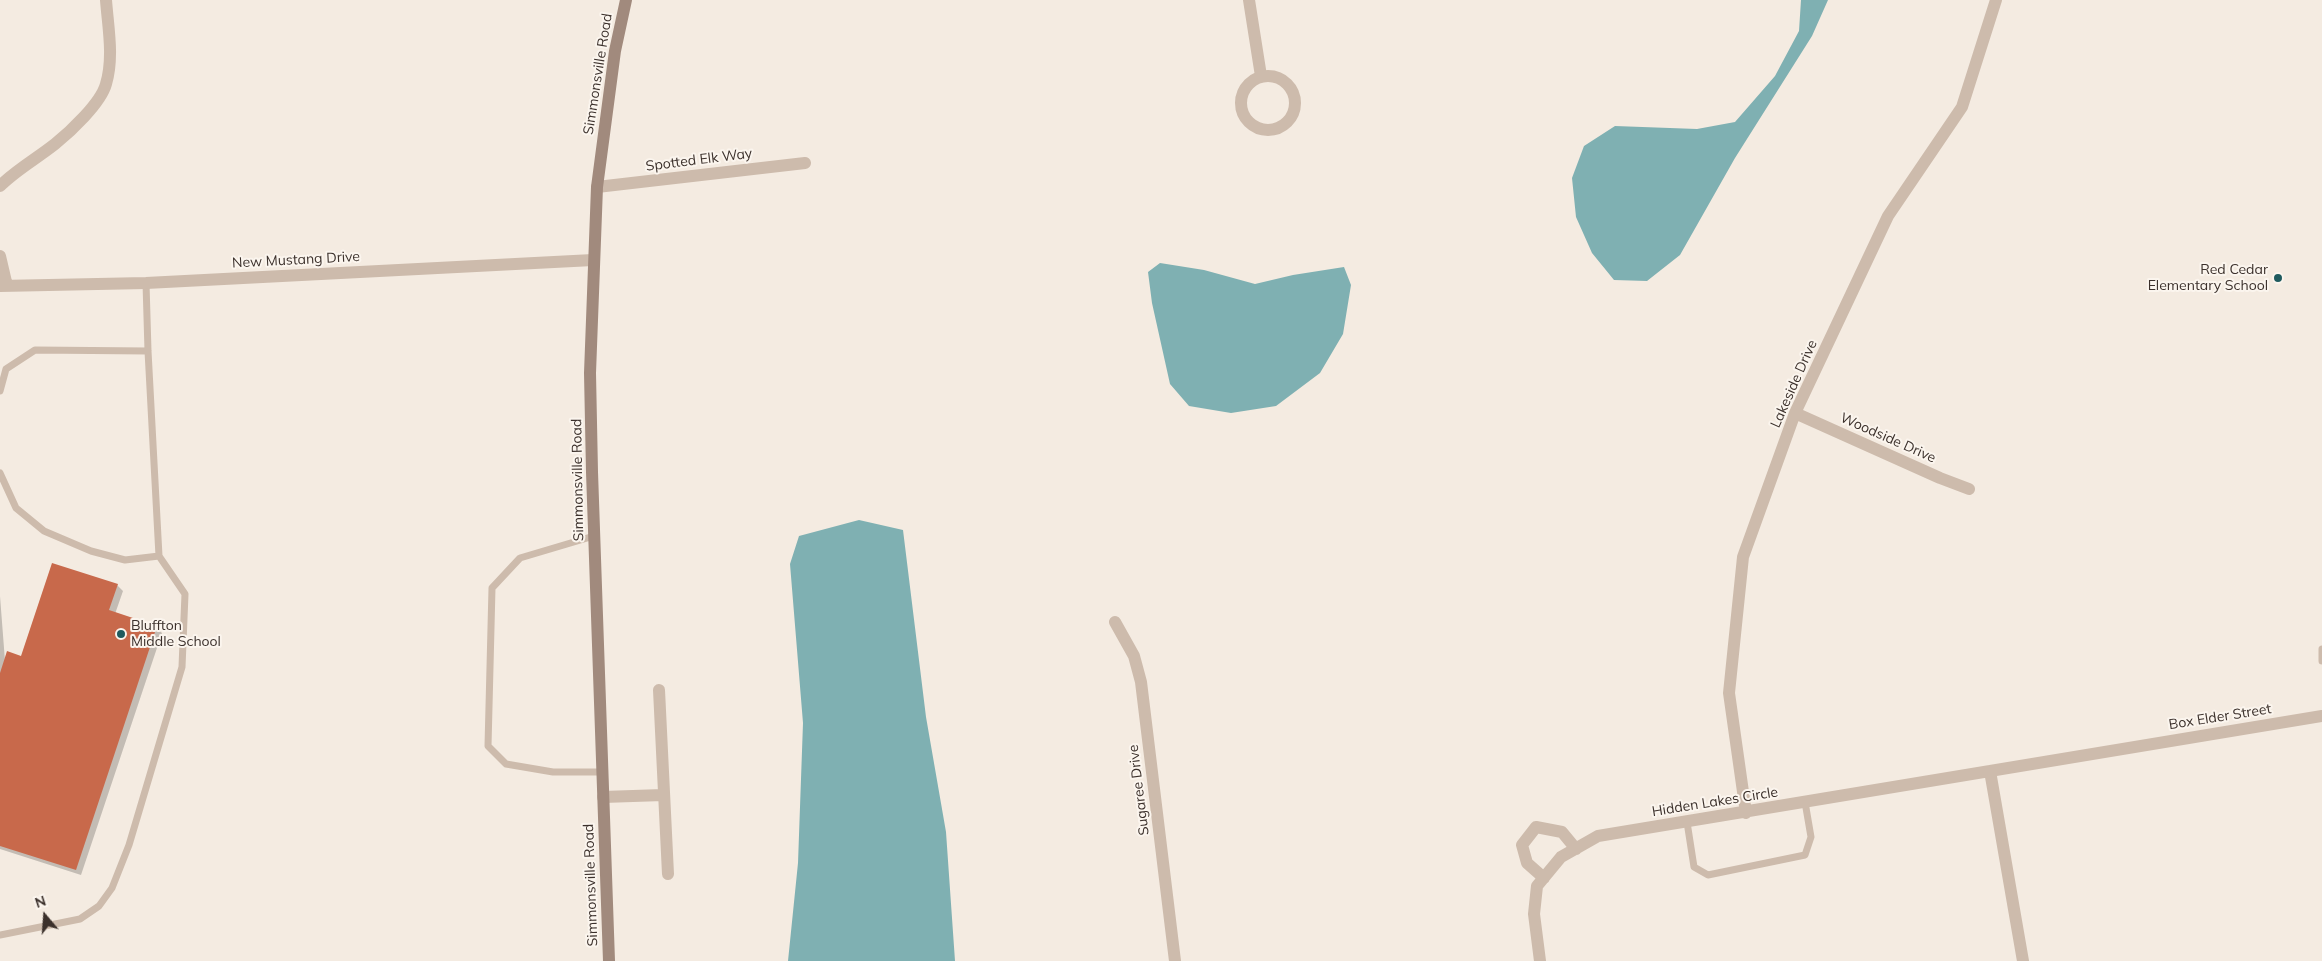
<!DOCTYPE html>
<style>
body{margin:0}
#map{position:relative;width:2322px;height:961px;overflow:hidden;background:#f4ebe1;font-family:Mulish,sans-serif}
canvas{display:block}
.north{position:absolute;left:20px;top:891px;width:50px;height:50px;-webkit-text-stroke:4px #fbf5ee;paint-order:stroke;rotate:342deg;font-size:14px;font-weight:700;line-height:20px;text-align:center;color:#3b302b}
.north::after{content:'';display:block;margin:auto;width:18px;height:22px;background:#3b302b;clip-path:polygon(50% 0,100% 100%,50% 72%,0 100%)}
</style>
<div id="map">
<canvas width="2322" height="961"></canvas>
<div class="north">N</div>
</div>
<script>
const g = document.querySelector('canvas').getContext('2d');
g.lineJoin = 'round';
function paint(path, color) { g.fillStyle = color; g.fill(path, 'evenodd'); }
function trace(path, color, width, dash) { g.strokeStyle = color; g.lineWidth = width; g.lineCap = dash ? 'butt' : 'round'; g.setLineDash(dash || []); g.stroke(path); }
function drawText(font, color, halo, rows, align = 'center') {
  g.font = font + ' Mulish,sans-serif'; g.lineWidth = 4; g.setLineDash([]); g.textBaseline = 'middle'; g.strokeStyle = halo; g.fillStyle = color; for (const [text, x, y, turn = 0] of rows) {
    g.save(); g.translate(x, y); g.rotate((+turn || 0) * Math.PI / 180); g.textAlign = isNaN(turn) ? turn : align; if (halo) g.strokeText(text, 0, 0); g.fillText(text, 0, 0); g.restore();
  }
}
const water = new Path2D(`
 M1801,0H1828L1812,36L1735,158L1680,255L1647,281L1614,280L1592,253L1576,217L1572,178L1584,146L1615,126L1697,129L1735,122L1775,76L1799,31Z
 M1160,263L1204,270L1255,284L1293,275L1344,267L1351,285L1343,334L1320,373L1276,406L1231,413L1189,406L1170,384L1152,303L1148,272Z
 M859,520L903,530L926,717L946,832L955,961H788L798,863L803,723L790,564L799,536Z`);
const shadow = new Path2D(`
 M117,585L123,591L115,614L156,627L162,633L81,875L0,849V596L5,661L22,657Z`);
const building = new Path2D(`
 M52,563L118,584L109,610L157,626L76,870L0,846V673L7,651L21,656Z`);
const lane = new Path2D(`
 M0,391L6,369L35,350L148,351
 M0,473L16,508L44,531L91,551L125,560L159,556L148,351L146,283
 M594,536L520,558L492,588L488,746L506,764L553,772H602
 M2322,649V661
 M1687,822L1694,867L1708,875L1805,855L1811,837L1805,802
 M0,935L80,919L99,906L112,888L129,845L182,667L185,594L159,556`);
const street = new Path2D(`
 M1249,0L1261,76
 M1241 103a27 27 0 1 1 54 0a27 27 0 1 1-54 0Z
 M0,186C16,170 36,159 55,144C70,132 101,103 106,84C114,57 108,27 106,0
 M597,187L805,163
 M0,256L7,286
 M0,286L146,283L593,260
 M1795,413L1940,478L1969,489
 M1115,622L1134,656L1141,682L1175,961
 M659,690L668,874
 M1990,771L2023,961
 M603,797L663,795
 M1746,813L1729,693L1743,557L1795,413L1888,216L1962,107L1996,0
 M1544,878L1527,863L1522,845L1536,827L1562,832L1576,849
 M1540,961L1534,914L1537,886L1561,857L1598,836L2322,716`);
const secondary = new Path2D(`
 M609,961L592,472L590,373L597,187L615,51L626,0`);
const markers = [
 [2278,278,5,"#1f5a5e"],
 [121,634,5,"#1f5a5e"]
];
const streetNames = [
 ["Simmonsville Road",598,74,-81],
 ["Spotted Elk Way",699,160,-7],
 ["New Mustang Drive",296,260,-3],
 ["Lakeside Drive",1794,384,-66],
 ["Woodside Drive",1888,438,24],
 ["Simmonsville Road",578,480,-91],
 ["Box Elder Street",2220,717,-9],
 ["Sugaree Drive",1139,790,-97],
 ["Hidden Lakes Circle",1715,802,-9],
 ["Simmonsville Road",591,885,-92]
];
const poiNames = [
 ["Red Cedar",2268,270],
 ["Elementary School",2268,286],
 ["Bluffton",131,626,"left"],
 ["Middle School",131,642,"left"]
];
paint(water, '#7fb0b2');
paint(shadow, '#0003');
paint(building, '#c8694b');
trace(lane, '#cdbbac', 7);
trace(street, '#cdbbac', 12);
trace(secondary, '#a18a7d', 12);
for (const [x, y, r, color] of markers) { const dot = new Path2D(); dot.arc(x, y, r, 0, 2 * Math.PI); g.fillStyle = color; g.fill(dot); trace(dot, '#fbf5ee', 2); }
drawText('14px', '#3b302b', '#fbf5ee', streetNames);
drawText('14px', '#3b302b', '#fbf5ee', poiNames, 'right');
</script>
